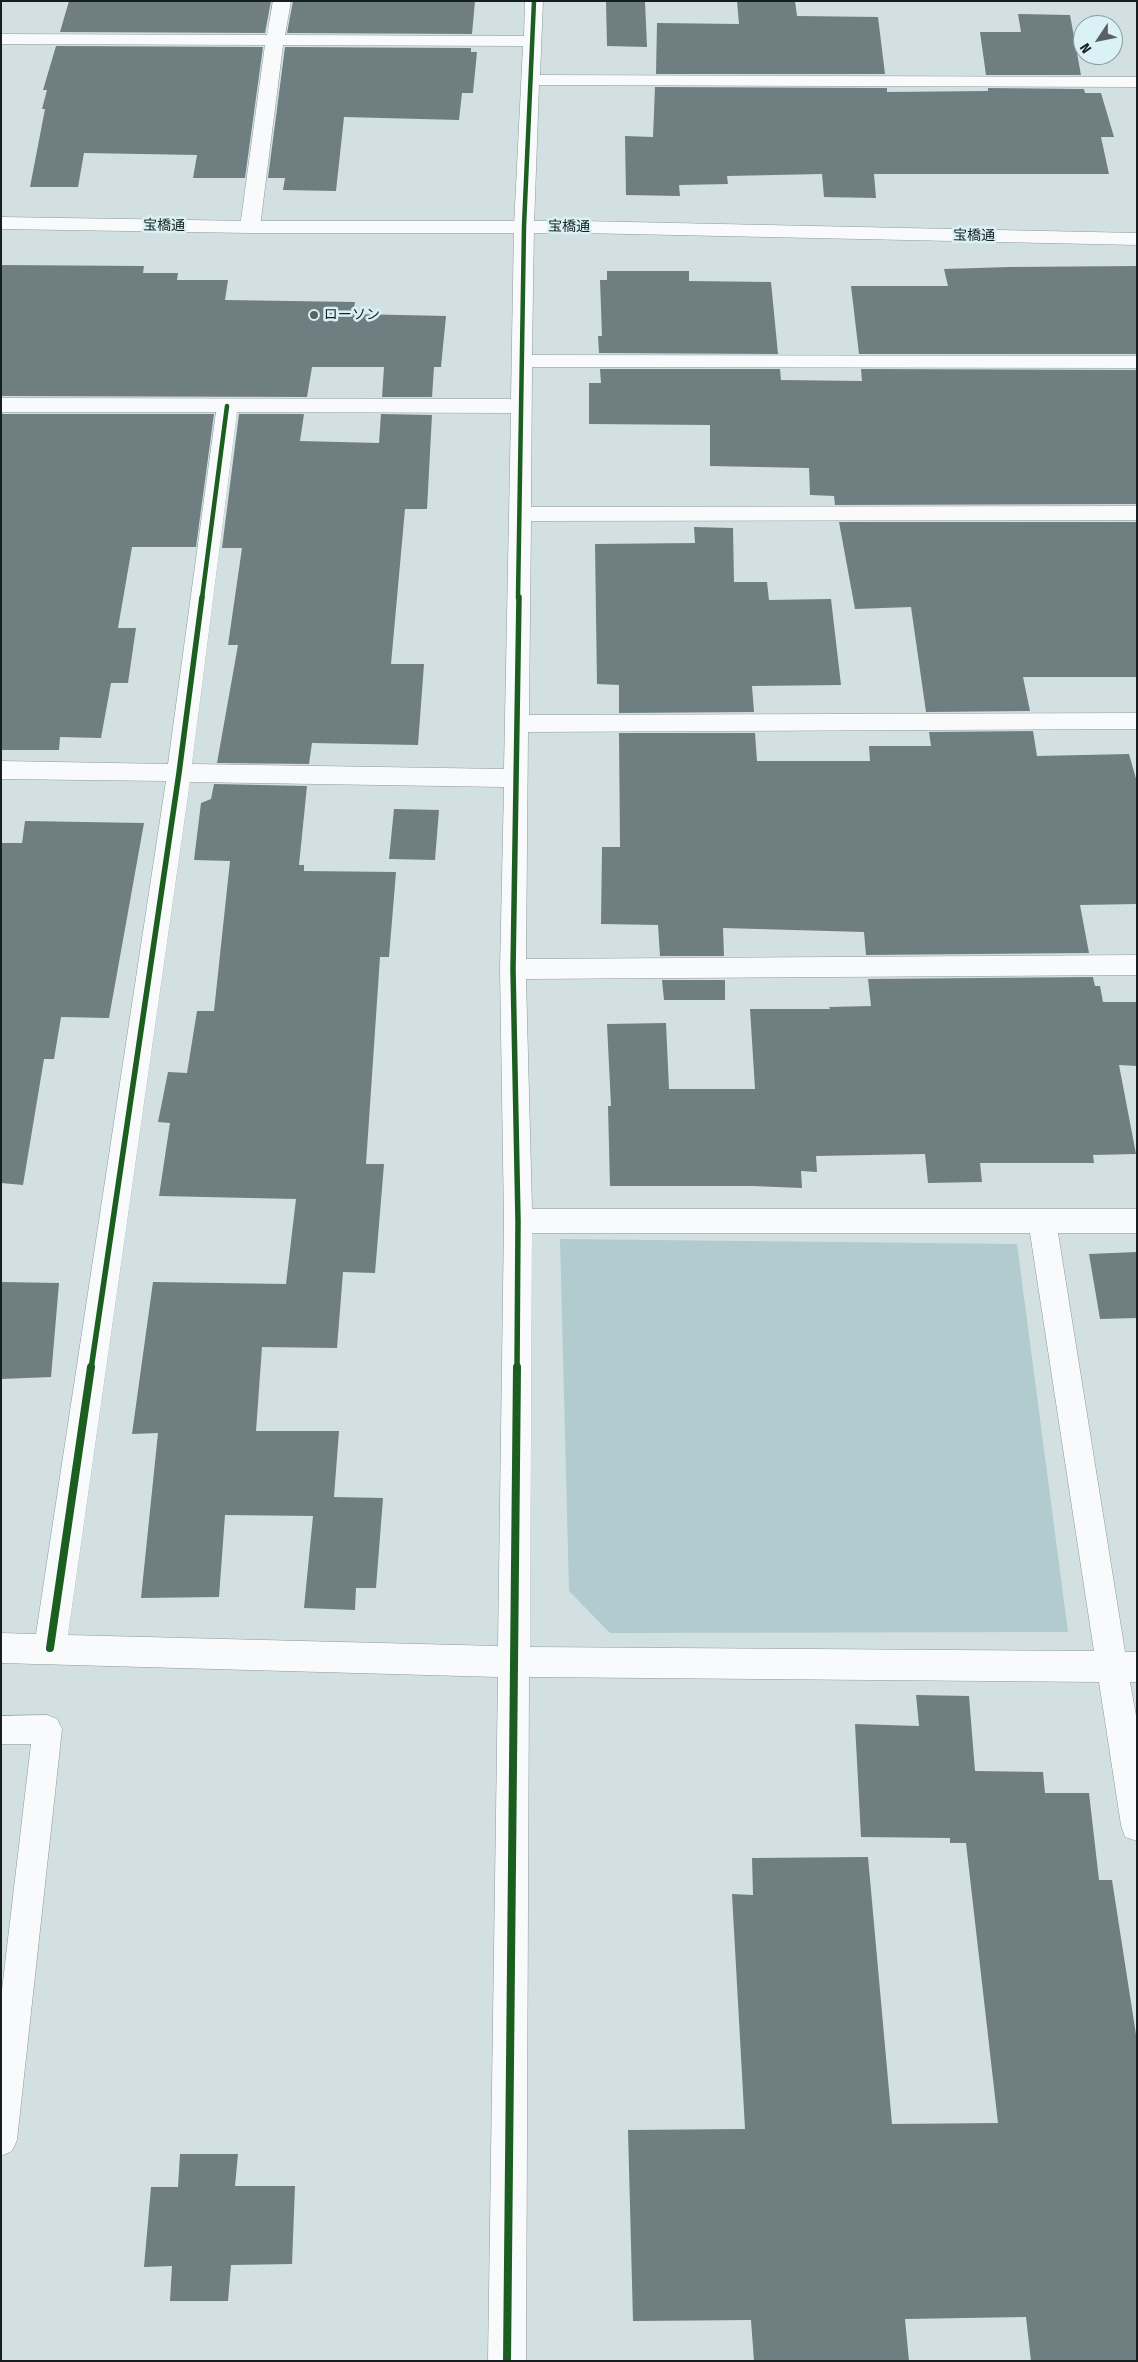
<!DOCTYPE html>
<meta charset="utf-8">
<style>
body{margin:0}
#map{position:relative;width:1138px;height:2362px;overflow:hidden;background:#d3e0e2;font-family:"Fira Sans Condensed",sans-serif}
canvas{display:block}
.frame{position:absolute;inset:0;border:2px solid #161e1f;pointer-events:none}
.north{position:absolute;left:1073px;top:15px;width:50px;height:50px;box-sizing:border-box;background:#daf2f5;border:1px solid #8c9d9f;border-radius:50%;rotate:236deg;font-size:14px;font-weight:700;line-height:20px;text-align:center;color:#161e1f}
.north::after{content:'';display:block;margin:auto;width:18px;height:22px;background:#586263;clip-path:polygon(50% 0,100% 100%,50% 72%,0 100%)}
</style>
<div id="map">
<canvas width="1138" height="2362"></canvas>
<div class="frame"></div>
<div class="north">N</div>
</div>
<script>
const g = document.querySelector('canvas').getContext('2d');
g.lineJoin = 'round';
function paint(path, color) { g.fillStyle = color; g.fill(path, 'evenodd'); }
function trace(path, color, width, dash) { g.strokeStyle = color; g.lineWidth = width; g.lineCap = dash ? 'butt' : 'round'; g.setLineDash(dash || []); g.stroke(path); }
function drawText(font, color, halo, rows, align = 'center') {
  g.font = font + ' "Fira Sans Condensed","Noto Sans JP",sans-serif'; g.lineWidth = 5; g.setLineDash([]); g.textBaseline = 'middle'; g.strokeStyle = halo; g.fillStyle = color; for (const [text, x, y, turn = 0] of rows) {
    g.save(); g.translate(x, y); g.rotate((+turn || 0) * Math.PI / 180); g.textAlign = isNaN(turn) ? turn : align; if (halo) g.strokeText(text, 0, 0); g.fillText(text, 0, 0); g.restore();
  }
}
const green = new Path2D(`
 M560,1239L1017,1244L1068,1632L610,1633L569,1591Z`);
const building = new Path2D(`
 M69,1H271L265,33L60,32Z
 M293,1H475L472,34L287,33Z
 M606,1H645L647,47L607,46Z
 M737,1H795L797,16L878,17L885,74H656L657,23L739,24Z
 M1018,14L1070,15L1081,75H986L980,32H1021Z
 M56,46L263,47L245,178H193L197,155L84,153L78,187H30L45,109H42L47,90H43Z
 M285,47L471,48V52H477L473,93H462L459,120L344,117L336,191L283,190L285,178H268Z
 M655,87L887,88V92L988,91V88L1084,89L1085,93H1101L1114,137H1101L1109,174H874L876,198L824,197L822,174L727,176L728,184L679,185L680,196L626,195L625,136L653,137Z
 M1,265L144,266L143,273H178L177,280H228L225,300L355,302L353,314L446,316L441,367H434L432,397H382L384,367H312L307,397L1,396Z
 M1137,266V354H859L851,286H948L944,269L1010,267Z
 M607,271H689V281L771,282L778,354L599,353L598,336H602L600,280H607Z
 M600,369H780L781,380L862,381L861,369L1137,370V504L835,505L834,496L810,495L809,468L710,466V425L589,424V383H601Z
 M1,414H214L196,547H132L118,628H136L128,683H111L101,738L60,737L59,750H1Z
 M239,414H304L300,441L379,443L381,414L432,415L427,509H405L391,664H424L418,745L312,743L309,764L217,763L238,645H228L242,548H222Z
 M839,522H1137V677H1023L1030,711L926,712L911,607L855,609Z
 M694,527L733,528L734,582H767L769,600L831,599L841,685L752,686L754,712L619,713V685L597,684L595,544L695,543Z
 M1033,731L1037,756L1129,754L1137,782V904L1080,905L1089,953L866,955L864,932L723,928L724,956H660L658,925L601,924L602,847H620L619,733H755L757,761H870L869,746H931L929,732Z
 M214,784L307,786L299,865H304V871L396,872L389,957H380L366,1164H384L375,1273L343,1272L337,1348L262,1347L256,1431H339L334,1497L383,1498L376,1588H356L355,1610L304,1608L313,1516L225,1515L219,1597L141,1598L158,1433L132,1434L153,1282L286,1284L296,1199L159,1196L170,1123L158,1122L168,1072L187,1073L197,1011H214L230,861L194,860L201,803L211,799Z
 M394,809L439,810L435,860L389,859Z
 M25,821L144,823L109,1018L61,1017L54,1059H44L23,1185L1,1183V843H22Z
 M1093,977L1095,986H1100L1103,1002H1137V1066L1119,1065L1136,1154L1093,1155L1094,1163H980L982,1182L928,1183L925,1154L816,1156L817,1172L801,1171L802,1188L752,1186H610L608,1106H611L607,1024L666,1023L669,1089H755L750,1009H830L829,1007L871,1006L868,979Z
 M662,980H725V1000H664Z
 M1137,1252V1318L1100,1319L1089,1254Z
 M1,1282L59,1283L51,1377L1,1379Z
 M916,1695L969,1696L975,1771L1043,1772L1045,1793H1089L1099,1880H1112L1137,2041V2361H1031L1026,2317L905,2319L909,2361H754L751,2320L633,2321L628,2130L745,2129L732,1894L753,1895L752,1858L868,1857L892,2124L998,2123L966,1843H950V1838L861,1837L855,1724L919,1726Z
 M180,2154H238L235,2186H295L292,2264L231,2265L228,2301H170L172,2266L144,2267L151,2187H178Z`);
const service = new Path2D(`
 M47,1715L57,1719L62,1729L17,2140L12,2151L1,2156V1998L31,1744H1V1716Z`);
const minor = new Path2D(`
 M273,1H291L285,35L524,36L525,1H543L540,75L1137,77V87L539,85L534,226L532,355L1137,356V368L532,367L531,507L1137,506V520L531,521L529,715L1137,713V729L528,732L526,959L1137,955V975L526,979L532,1209H1137V1233H1058L1125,1652H1137V1682H1130L1137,1721V1841L1125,1837L1121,1825L1099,1682L529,1677L526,2361H488L498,1677L1,1663V1633L36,1634L166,781L1,779V761L168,764L216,412H1V398L511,399L514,226L523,46L283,45L260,227L257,231L250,233L243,231L240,227L265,45L1,44V34L267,35ZM237,412L511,413L504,769L192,764ZM190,782L504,787L500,969L504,1221L498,1646L68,1635ZM532,1233H1030L1094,1651L530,1647Z`);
const tertiary = new Path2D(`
 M1,217L250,221H582L1137,233V245L582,233H250L1,229Z`);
const cyclewayFar2 = new Path2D(`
 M202,598L227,406
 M518,598L524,226L534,1`);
const cyclewayFar1 = new Path2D(`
 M91,1369L179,773L202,597
 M517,1369L518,1221L513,969L519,597`);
const cycleway = new Path2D(`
 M50,1648L91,1367
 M507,2361L517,1367`);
const markers = [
 [314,315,5,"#586263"]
];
const farStreetnames = [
 ["宝橋通",164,226,1],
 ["宝橋通",569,227,1],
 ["宝橋通",974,236,1]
];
const farPoinames = [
 ["ローソン",324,315]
];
paint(green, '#b1cbce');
paint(building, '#6f7e80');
trace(service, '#8e989a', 1);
trace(minor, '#8e989a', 1);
trace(tertiary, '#8e989a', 1);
paint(service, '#f8fafb');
paint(minor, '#f8fafb');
paint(tertiary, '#f8fafb');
trace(cyclewayFar2, '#1b5e20', 4.5);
trace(cyclewayFar1, '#1b5e20', 5.5);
trace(cycleway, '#1b5e20', 8);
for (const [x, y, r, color] of markers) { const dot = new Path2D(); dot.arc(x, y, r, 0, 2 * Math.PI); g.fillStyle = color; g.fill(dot); trace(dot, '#daf2f5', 2); }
drawText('14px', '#161e1f', '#daf2f5', farStreetnames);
drawText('14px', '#161e1f', '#daf2f5', farPoinames, 'left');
</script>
